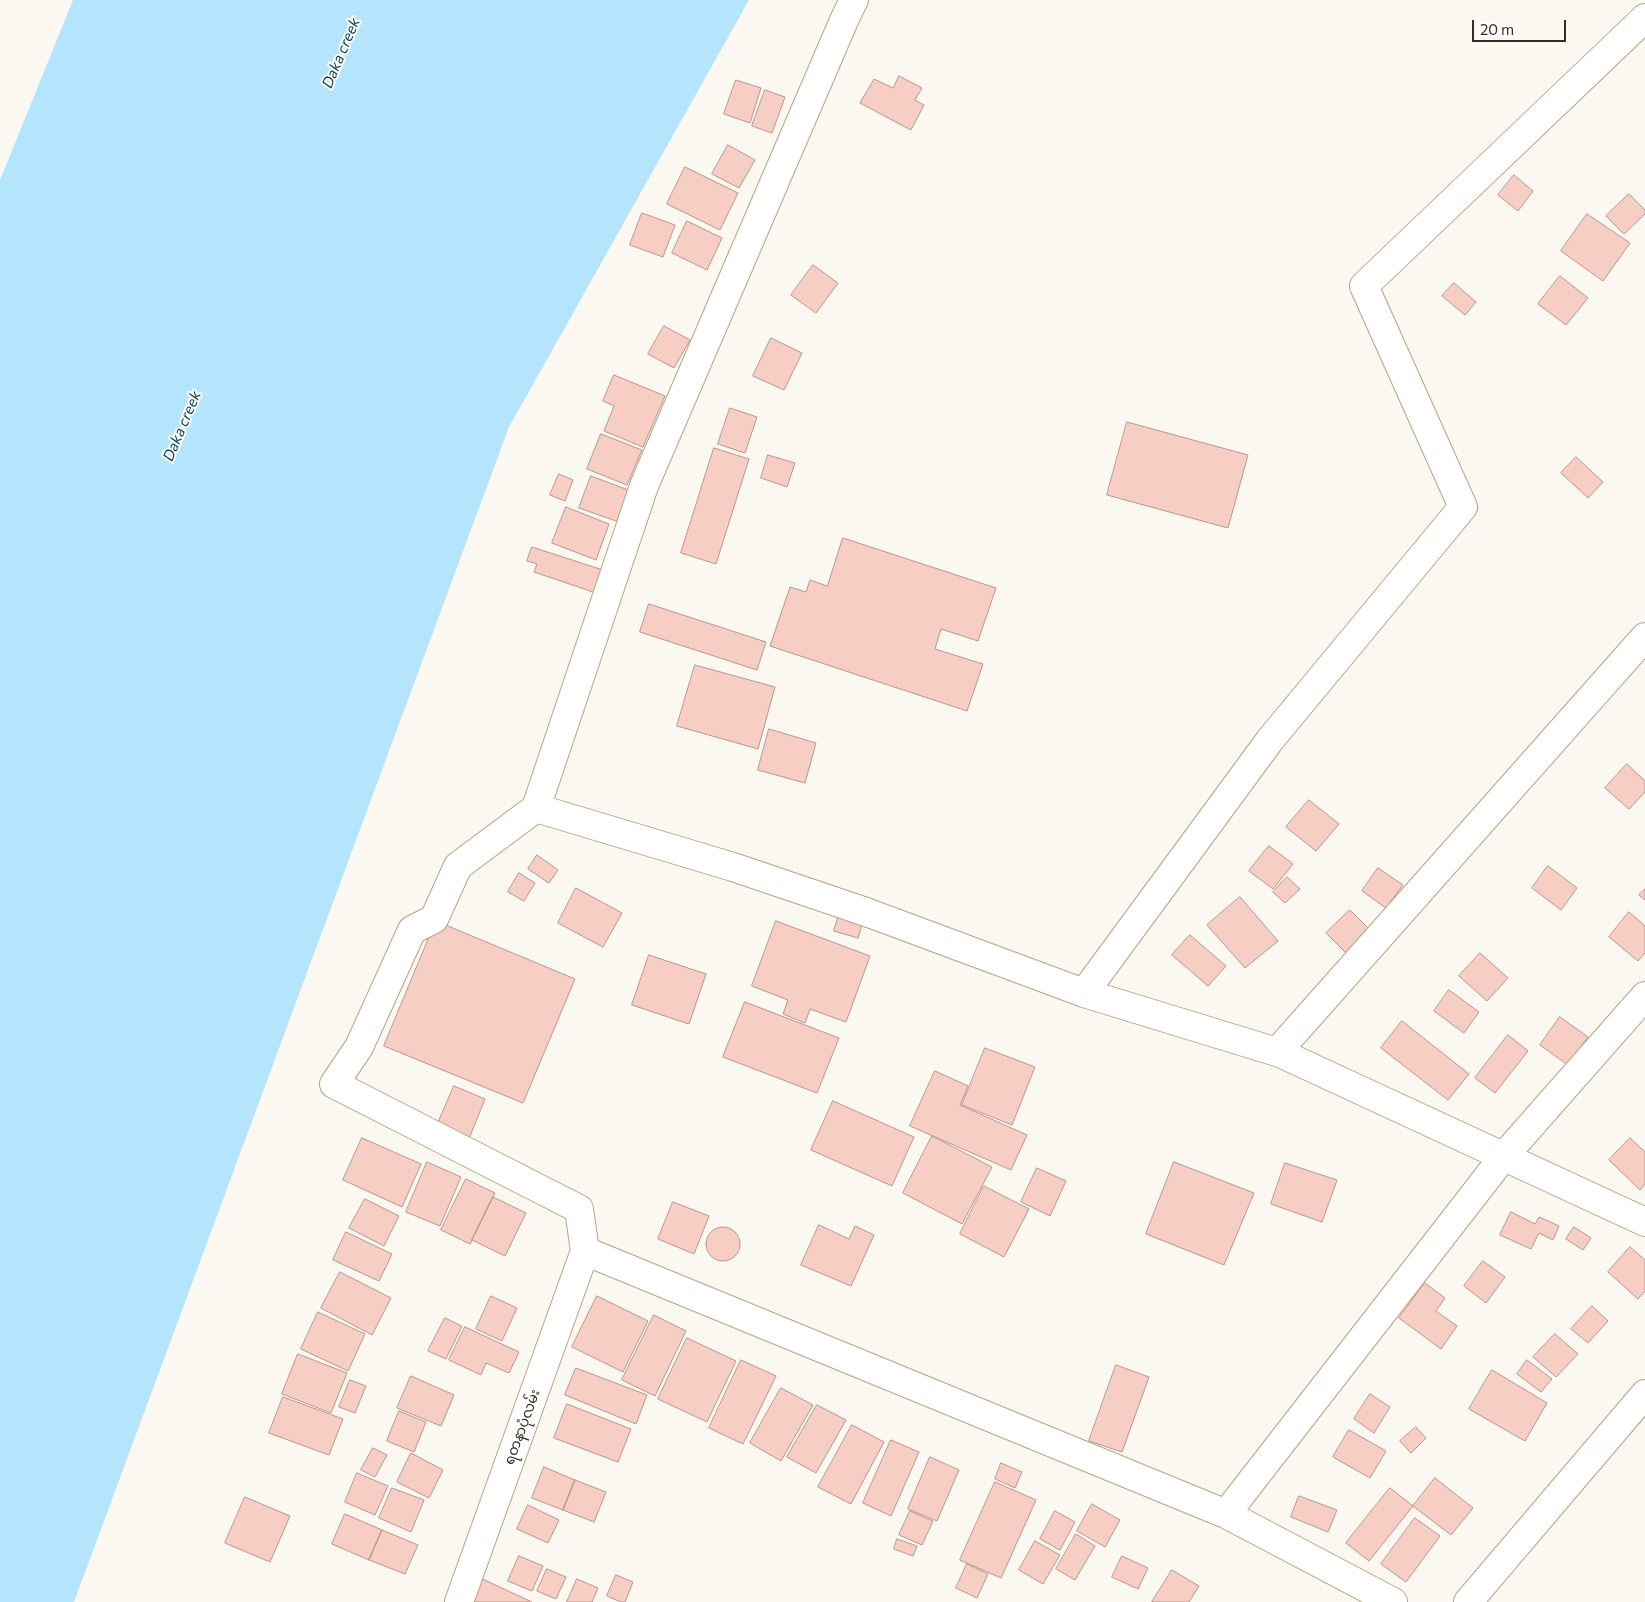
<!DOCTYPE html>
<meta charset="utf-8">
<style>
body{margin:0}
#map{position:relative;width:1645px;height:1602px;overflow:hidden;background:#fbf7f1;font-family:Commissioner,sans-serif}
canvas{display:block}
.scale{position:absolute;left:1472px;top:20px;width:94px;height:22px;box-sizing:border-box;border:2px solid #362d22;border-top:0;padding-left:6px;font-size:15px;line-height:18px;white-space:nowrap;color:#362d22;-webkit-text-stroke:4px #fff;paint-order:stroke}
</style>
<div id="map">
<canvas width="1645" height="1602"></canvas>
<div class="scale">20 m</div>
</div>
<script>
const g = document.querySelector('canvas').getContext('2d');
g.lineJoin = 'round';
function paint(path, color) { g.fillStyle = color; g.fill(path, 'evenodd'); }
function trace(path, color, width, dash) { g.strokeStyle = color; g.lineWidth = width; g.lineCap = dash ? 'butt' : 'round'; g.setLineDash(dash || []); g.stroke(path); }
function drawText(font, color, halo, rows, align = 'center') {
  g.font = font + ' Commissioner,"Noto Sans Myanmar",sans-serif'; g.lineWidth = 4; g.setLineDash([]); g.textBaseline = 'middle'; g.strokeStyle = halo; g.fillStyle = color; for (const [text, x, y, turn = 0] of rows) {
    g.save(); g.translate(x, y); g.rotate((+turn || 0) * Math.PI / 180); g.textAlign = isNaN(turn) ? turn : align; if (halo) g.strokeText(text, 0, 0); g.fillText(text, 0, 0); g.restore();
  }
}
const water = new Path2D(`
 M73,0H749L509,427L74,1602H0V180Z`);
const building = new Path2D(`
 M899,76L922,88L915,100L924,105L911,130L860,103L874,79L893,88Z
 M736,80L761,88L750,123L724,114Z
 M765,90L785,97L772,133L752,126Z
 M728,145L755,160L739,188L712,174Z
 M685,167L738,193L720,230L667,204Z
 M1514,175L1533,191L1518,211L1498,195Z
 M1629,194L1645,210V214L1624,234L1606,216Z
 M642,213L675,225L663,257L630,245Z
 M1587,214L1630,243L1603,281L1561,251Z
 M687,221L722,238L707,270L672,253Z
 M813,265L838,283L816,313L791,295Z
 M1560,276L1588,298L1566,325L1538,304Z
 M1454,283L1476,302L1465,315L1442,296Z
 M664,326L690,340L674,368L648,354Z
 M771,338L802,353L784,390L753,376Z
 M614,375L665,396L643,447L604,431L614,406L603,401Z
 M730,408L757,417L745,453L718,444Z
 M1127,422L1248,455L1228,528L1107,495Z
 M601,434L642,450L627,485L587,469Z
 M714,448L749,459L716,564L681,553Z
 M768,455L795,463L787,487L761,478Z
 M1576,457L1603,482L1588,498L1561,473Z
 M559,474L573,480L565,501L550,495Z
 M591,476L631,491L619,522L579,508Z
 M566,507L609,524L596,560L552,543Z
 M843,538L996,588L978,641L941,629L935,649L983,664L967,711L770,646L790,587L806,592L810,580L827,586Z
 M532,547L603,570L596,593L534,572L537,564L527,561Z
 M649,604L766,642L757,670L640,632Z
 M695,665L775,687L758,749L677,726Z
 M769,729L816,743L805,783L758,770Z
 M1627,764L1645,781V792L1629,809L1605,788Z
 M1309,800L1339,824L1316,851L1286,827Z
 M1269,846L1293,864L1273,889L1249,871Z
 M537,855L558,870L549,883L528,869Z
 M1548,866L1577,888L1561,910L1532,888Z
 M1378,868L1403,885L1386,908L1362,891Z
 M519,873L535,883L524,901L508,892Z
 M1287,877L1300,889L1285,903L1273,892Z
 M576,888L622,913L603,947L558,923Z
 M1645,889V900L1639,895Z
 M1240,897L1278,941L1245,968L1207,925Z
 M841,908L865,915L858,938L834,931Z
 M1350,910L1372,932L1348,955L1326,933Z
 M1629,912L1645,926V953L1638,961L1609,937Z
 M436,921L575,979L523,1103L384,1046Z
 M776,921L870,956L846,1022L810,1009L805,1023L783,1014L788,1000L752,986Z
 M1190,935L1226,966L1208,986L1172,955Z
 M1480,953L1508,978L1487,1001L1459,976Z
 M649,955L706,974L689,1024L632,1005Z
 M1449,990L1479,1012L1464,1033L1434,1011Z
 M745,1002L839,1038L817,1093L723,1057Z
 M1560,1017L1588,1037L1568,1065L1540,1045Z
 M1402,1021L1469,1074L1448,1100L1381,1048Z
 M1508,1035L1528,1051L1495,1093L1475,1078Z
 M985,1048L1035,1067L1012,1125L962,1105Z
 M935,1071L968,1086L960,1105L1027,1135L1011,1170L910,1126Z
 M454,1086L485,1099L468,1141L436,1128Z
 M833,1101L914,1137L892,1186L811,1150Z
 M932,1136L992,1167L962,1224L903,1193Z
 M362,1138L421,1164L402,1207L343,1180Z
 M1630,1138L1645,1152V1184L1640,1190L1609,1160Z
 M427,1162L461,1177L440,1226L406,1212Z
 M1174,1162L1254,1193L1224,1265L1146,1234Z
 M1285,1163L1337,1180L1322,1222L1271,1204Z
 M1037,1168L1066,1181L1050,1216L1021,1202Z
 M466,1179L495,1193L470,1244L441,1230Z
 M984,1186L1029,1209L1004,1257L960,1234Z
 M493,1197L526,1213L505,1256L472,1240Z
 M365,1199L399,1216L384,1246L349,1228Z
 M673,1202L709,1216L694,1254L658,1239Z
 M1511,1212L1535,1224L1539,1217L1559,1226L1553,1240L1539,1233L1531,1249L1500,1235Z
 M819,1225L849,1239L855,1226L874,1235L851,1286L801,1265Z
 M706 1244a17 17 0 1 1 34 0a17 17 0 1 1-34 0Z
 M1574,1227L1591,1238L1583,1250L1566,1239Z
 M346,1232L392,1254L379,1281L333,1260Z
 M1630,1247L1645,1260V1291L1638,1299L1608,1272Z
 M1483,1261L1505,1277L1486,1303L1464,1286Z
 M340,1272L391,1298L372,1335L321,1308Z
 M1425,1283L1445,1298L1436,1311L1457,1326L1441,1349L1399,1318Z
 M491,1296L517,1308L502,1341L476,1329Z
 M597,1296L648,1321L623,1372L572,1347Z
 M1592,1306L1608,1321L1588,1343L1571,1329Z
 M318,1312L365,1334L348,1371L301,1349Z
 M654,1315L686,1331L655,1396L622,1380Z
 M445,1318L462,1326L446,1359L428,1351Z
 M465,1327L519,1352L509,1373L486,1363L481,1375L449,1360Z
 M1555,1334L1578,1354L1556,1377L1533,1357Z
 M687,1338L736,1361L707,1422L658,1399Z
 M298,1354L347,1373L331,1413L282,1394Z
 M741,1360L776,1376L743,1444L709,1428Z
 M1527,1360L1552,1379L1541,1392L1517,1374Z
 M1116,1365L1149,1377L1122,1452L1089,1441Z
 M576,1368L647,1395L636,1424L565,1395Z
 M1492,1370L1547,1403L1525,1441L1469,1409Z
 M411,1376L454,1395L441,1426L397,1408Z
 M350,1380L366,1386L355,1413L339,1407Z
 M781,1388L813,1405L781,1461L750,1443Z
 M1370,1394L1390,1407L1374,1433L1354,1419Z
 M283,1397L343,1419L329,1455L269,1433Z
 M567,1404L631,1429L618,1462L554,1438Z
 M817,1405L846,1420L816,1473L787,1457Z
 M399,1411L426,1422L414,1452L387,1441Z
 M852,1425L884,1442L851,1504L818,1487Z
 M1416,1427L1426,1438L1411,1453L1400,1441Z
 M1349,1430L1386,1451L1370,1478L1333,1457Z
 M891,1440L919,1452L891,1516L863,1503Z
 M373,1448L387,1455L375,1477L361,1470Z
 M411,1453L443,1470L429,1498L397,1482Z
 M930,1457L959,1470L937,1521L908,1509Z
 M1001,1463L1022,1472L1015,1488L995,1479Z
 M544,1467L575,1480L563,1510L532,1498Z
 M357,1473L388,1486L375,1515L345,1502Z
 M1435,1478L1473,1508L1451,1535L1413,1506Z
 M575,1480L606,1492L594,1522L563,1510Z
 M995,1482L1036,1500L1001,1578L960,1560Z
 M392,1488L424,1500L411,1532L379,1518Z
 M1390,1488L1413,1506L1369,1561L1346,1543Z
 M1299,1496L1337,1510L1328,1532L1291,1517Z
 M245,1497L290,1516L270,1562L225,1543Z
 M1092,1504L1120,1520L1105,1547L1077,1531Z
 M528,1505L559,1520L548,1543L517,1529Z
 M910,1511L933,1521L922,1545L899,1535Z
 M1055,1511L1075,1522L1060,1550L1040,1539Z
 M345,1514L382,1530L369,1560L332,1544Z
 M1415,1518L1440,1536L1406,1582L1381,1564Z
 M382,1530L418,1545L405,1574L369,1560Z
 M1076,1534L1095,1546L1075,1580L1056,1569Z
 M897,1539L917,1546L913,1556L894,1549Z
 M1035,1541L1060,1555L1043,1584L1019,1570Z
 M519,1556L543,1566L532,1591L508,1581Z
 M1122,1556L1148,1568L1138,1589L1112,1577Z
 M967,1564L988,1574L977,1598L956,1588Z
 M547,1569L566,1577L556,1599L537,1591Z
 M1172,1570L1199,1586L1189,1602H1152Z
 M616,1575L633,1582L625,1602H621L607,1596Z
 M478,1577L532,1602H466Z
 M577,1579L598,1588L592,1602H567Z`);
const minor = new Path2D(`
 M536,808L644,486L845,18L854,0
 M1084,993L1270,740L1463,507L1364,286L1645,18
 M1277,1052L1645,637
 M585,1251L1226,1514L1393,1602
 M1226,1514L1504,1156L1645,996
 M459,1602L585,1251L579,1209L334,1084L359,1047L412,930L434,919L458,866L536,808L733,867L866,912L1084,993L1280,1053L1645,1222
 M1468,1602L1645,1394`);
const streetNames = [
 ["ရတနာပုံလမ်း",522,1427,-70]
];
const waterNames = [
 ["Daka creek",341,53,-67],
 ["Daka creek",182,426,-67]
];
paint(water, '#b5e5fd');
paint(building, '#f6cec4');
trace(building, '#ba958b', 1);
trace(minor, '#b9a386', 30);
trace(minor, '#fff', 28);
drawText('14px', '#362d22', '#fff', streetNames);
drawText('italic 15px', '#093f53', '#fff', waterNames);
</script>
